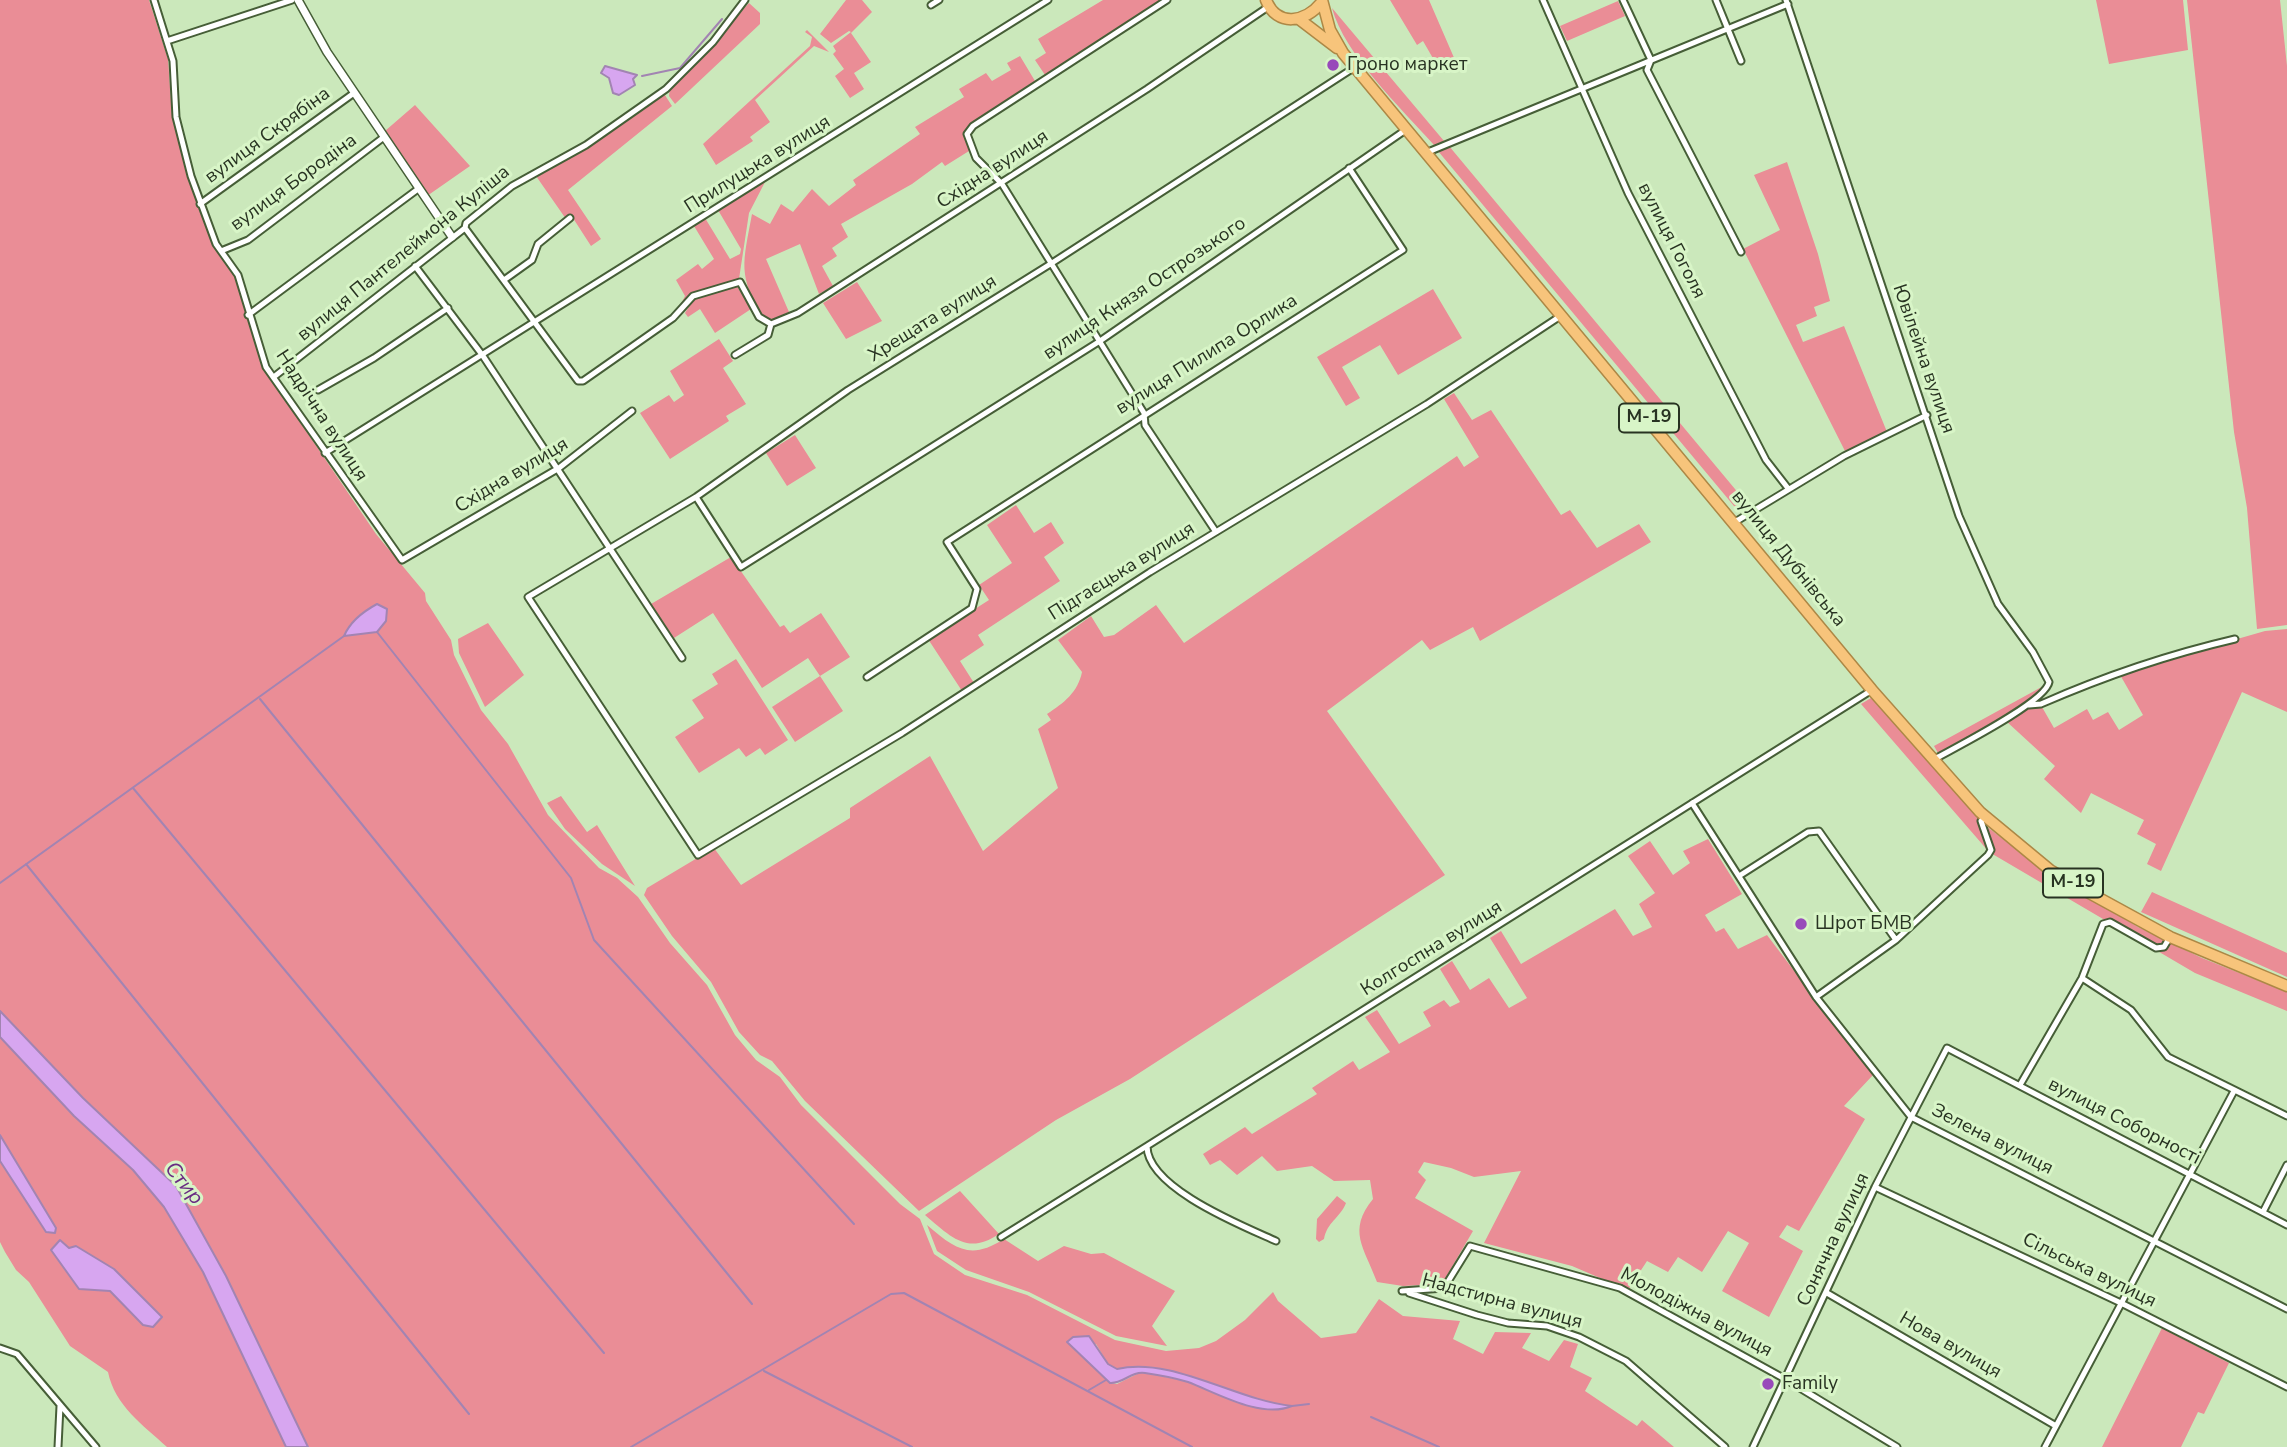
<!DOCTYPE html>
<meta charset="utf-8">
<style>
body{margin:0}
canvas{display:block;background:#cbe8bb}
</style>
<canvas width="2287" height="1447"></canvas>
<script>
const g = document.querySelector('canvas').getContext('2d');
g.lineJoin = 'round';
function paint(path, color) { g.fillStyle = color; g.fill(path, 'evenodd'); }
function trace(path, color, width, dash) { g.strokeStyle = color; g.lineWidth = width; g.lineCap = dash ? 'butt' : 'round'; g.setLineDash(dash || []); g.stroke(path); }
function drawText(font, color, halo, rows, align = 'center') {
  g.font = font + ' "Nunito Sans",sans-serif'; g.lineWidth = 6; g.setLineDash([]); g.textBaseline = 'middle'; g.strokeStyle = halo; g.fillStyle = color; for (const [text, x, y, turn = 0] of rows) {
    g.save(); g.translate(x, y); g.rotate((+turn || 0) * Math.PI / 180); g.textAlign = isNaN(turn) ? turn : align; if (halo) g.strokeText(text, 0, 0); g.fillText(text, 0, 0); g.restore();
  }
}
const green = new Path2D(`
 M0,0H149L168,59L172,115L187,175L213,245L235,276L262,366L376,534L425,593L426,601L451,640L454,655L481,710L508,744L548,815L599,868L617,878L638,897L670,943L707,985L735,1035L756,1060L780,1077L801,1105L900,1204L920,1219L934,1254L965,1275L1027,1295L1115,1340L1166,1351L1199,1348L1216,1341L1245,1320L1273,1292L1278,1301L1321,1338L1356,1333L1379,1299L1403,1316L1460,1321L1453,1339L1483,1354L1495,1332L1531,1333L1522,1348L1549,1361L1564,1340L1578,1344L1570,1367L1592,1378L1585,1391L1637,1426L1642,1420L1674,1447H308L226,1276L176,1186L83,1098L0,1011ZM1067,1342L1096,1344L1108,1364L1118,1370C1171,1356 1235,1400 1290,1406L1265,1408L1185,1381L1141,1372L1117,1384L1110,1383Z
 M846,0H862L872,12L851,33L871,62L854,73L864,89L850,98L835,76L844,69L833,54L836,51L833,46L851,32L849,31L831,43L820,34Z
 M1103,0H1162L1045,75L1035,60L1046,53L1038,39Z
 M1390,0H1429L1455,60L1438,67L1423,41L1417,45Z
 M2096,0H2183L2188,50L2109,64Z
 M2187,0H2280L2287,66V625L2257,629L2247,508L2234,432Z
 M1618,1L1625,16L1567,41L1560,26Z
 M749,3L760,13V24L675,104L669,96L670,87Z
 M1332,8L1444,141L1434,145C1402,109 1344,54 1332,8Z
 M807,30L829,52L814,46L755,100L770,122L750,137L753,141L716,165L703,144L810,46L812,37L805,32Z
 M1020,56L1035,81L967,128L965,134L969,151L945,166L942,162L912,184L841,224L848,237L832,248L837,256L822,266L833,286L819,294L800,244L766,259L789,312L769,321L764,319C737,275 743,263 752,214L770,224L781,204L793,212L812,189L829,206L856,185L853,180L920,134L915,127L964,97L959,89L986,73L992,81L1011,70L1007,63Z
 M663,92L672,106L568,190L601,239L591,246L571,215L566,219L536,176L530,179L534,174L586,146Z
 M415,105L470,166L427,196L385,131Z
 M1449,146L1750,507L1739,512L1438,151Z
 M1787,162L1818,254L1830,301L1814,307L1817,316L1796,325L1803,342L1844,326L1887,432L1845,451L1743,249L1780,230L1754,175Z
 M765,182L749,213L739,279L692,295L680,306L685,296L676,280L698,264L702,269L714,259L694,226L705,218L730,259L740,254L741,249L718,210Z
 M857,282L882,321L846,339L823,303Z
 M737,286L751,309L715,333L700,309L688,317L685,313L694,298Z
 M1433,289L1462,338L1398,375L1380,345L1342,367L1360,398L1346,406L1317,357Z
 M719,339L733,361L723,368L746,404L726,416L729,421L670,459L640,413L669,395L674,402L684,395L670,371Z
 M1454,393L1472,420L1491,410L1561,515L1570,510L1597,548L1639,524L1651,542L1480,641L1473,627L1430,650L1422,640L1327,711L1445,875L1130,1079L1056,1120L919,1211L805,1101L772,1061L760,1055L739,1032L711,982L672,936L644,895L647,888L714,848L741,885L850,818V808L930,756L983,851L1058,788L1038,729L1051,720L1047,714C1064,703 1078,692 1082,672L1058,640L1091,616L1104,637L1114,635L1156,605L1184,643L1457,456L1464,467L1479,457L1444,399Z
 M795,435L816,468L787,486L766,453Z
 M1016,505L1034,533L1051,522L1064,543L1044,557L1060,581L978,635L984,645L960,661L974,683L962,691L928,639L989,600L979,585L1012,563L987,525Z
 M731,557L780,627L784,625L790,633L821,613L850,657L820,676L843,711L795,742L772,707L820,676L808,658L762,688L713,613L674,638L651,604Z
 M488,623L524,675L485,707L459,653L458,639Z
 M2287,629V712L2242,692L2161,871L2147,864L2156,844L2137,834L2144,820L2091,793L2081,813L2044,779L2055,766L2006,721L2027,708L2042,707L2054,728L2087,709L2093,720L2108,712L2119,730L2143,715L2119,673L2265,631Z
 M736,659L788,740L765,755L760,748L746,757L739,748L699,773L675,737L704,718L692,700L718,684L712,674Z
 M2047,684C2037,702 1960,740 1938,753L1934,746Z
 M1871,698L1986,826L2047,873L2138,927L2202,958L2287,992V1011L2195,973L1989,852L1861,704Z
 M561,796L587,832L597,825L635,886L602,864L565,829L547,803Z
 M1708,839L1742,894L1705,915L1716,932L1724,928L1738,949L1767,935L1873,1075L1844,1106L1865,1119L1799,1231L1787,1225L1779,1237L1803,1251L1769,1317L1722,1291L1749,1243L1728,1231L1702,1272L1678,1257L1668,1272L1647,1261L1628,1290L1572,1266L1484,1243L1521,1171L1474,1177L1451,1168L1424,1162L1418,1172L1426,1180L1415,1198L1473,1231L1442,1284L1403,1286L1377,1282C1364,1247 1347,1231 1373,1199L1370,1180L1334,1181L1312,1166L1277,1171L1262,1156L1237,1175L1220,1160L1210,1165L1203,1154L1245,1127L1252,1134L1317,1094L1312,1088L1353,1061L1359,1070L1390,1052L1365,1017L1377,1010L1399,1044L1431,1026L1423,1012L1444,1000L1450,1007L1460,1002L1440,969L1452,961L1470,990L1489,978L1509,1008L1527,998L1490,938L1501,931L1521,964L1615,909L1633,936L1652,927L1639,904L1655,893L1628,856L1650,841L1673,875L1690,863L1683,851Z
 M2152,892L2287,953V977L2141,912Z
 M0,1037L74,1116L133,1170L164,1207L203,1272L286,1447H167C143,1425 115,1406 108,1372L70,1346L29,1282L16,1270L5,1252L0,1242V1161L46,1232L56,1228L0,1135ZM60,1241L69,1248L114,1269L161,1317L143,1325Z
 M960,1191L999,1234C968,1255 952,1238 925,1215Z
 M1337,1196L1346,1203C1340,1218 1327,1222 1324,1239L1319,1242L1316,1239L1317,1219Z
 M927,1225C956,1250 971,1260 1004,1239L1038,1261L1064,1246L1091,1254L1104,1253L1175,1291L1152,1326L1167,1346L1116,1336L1029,1292L966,1270L937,1251Z
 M2162,1328L2229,1363L2204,1414L2198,1412L2181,1447H2102Z`);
const water = new Path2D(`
 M605,66L637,75L633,79L635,85L619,95L613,93L609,78L601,73Z
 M377,604L387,609L386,621L377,632L344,636C350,622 364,611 377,604Z
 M0,1011L83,1098L176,1186L226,1276L308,1447H286L203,1272L164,1207L133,1170L74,1116L0,1037Z
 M0,1135L56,1228L55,1233L46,1232L0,1161Z
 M60,1240L69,1248L76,1246L114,1269L162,1317L153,1327L143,1325L110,1291L79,1289L51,1250Z
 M1089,1336L1108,1364L1117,1369C1172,1356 1235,1400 1292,1406C1261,1419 1217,1393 1188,1382C1175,1378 1159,1375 1145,1373C1131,1371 1123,1384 1110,1383L1067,1342L1073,1337Z`);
const stream = new Path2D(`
 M642,76L680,68L722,19
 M377,632L571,878L594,940L854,1224
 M260,699L752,1304
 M133,788L604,1353
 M26,864L469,1414
 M0,883L344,636
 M764,1371L912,1447
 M1089,1390L1106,1380
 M1292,1406L1309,1404
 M1371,1417L1439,1447
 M631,1447L891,1294L904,1293L1192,1447`);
const minor = new Path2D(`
 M154,0L173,61L176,117L191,176L216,244L238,275L266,367L402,560L559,468L632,411
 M1167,0L973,126L967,134L976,158L1002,184L1144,413L1145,425L1216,532
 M1543,0L1628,193L1766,460L1787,487
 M1623,0L1651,60L1647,70L1741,252
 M1716,0L1741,61
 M1786,0L1959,516L1998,604L2033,652L2049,682C2046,702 1954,748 1933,760
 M931,5L939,0
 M167,41L292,0
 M1355,67L1052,263L848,390L696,497L528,597L698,855L902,733L1150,572L1427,404L1562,315
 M1428,152L1788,4
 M200,204L354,93
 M465,228L578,381H583L673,318L693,296L740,282L759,317L771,324
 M221,251L248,240L384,137
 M415,266L483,356L682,658
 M504,280L532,260L538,244L570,218
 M248,315L418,189
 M735,355L768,335L771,324L798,313L1147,89L1268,7
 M275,376L465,228L466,223L512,186L586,145L666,89L713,42L745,0
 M318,390L374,358L448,308
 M325,453L1048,0
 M696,497L741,567L1100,341L1407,129
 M1735,522L1844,456L1927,415
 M867,677L972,608L977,589L947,542L1403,250L1349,168
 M2029,705L2041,704C2107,675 2166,655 2235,639
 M1692,803L1816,997L1911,1117L2287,1309
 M1739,876L1808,832L1819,831L1896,940
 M2082,978L2131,1010L2168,1057L2287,1116
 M1816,997L1896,940L1988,855L1991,850L1981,821L1985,817
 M2020,1085L2082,978L2103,924L2110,922L2156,948L2164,947L2170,937
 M1875,1187L2123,1304L2287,1387
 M2263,1212L2287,1165
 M1001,1237L1147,1146
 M1276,1241C1243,1226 1147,1188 1147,1146L1872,690
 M1402,1291L1444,1288L1470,1246L1620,1288L1785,1379L1897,1447
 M1409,1293L1477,1315L1508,1323L1547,1326L1579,1337L1626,1361L1725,1447
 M1827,1293L2056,1426
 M0,1348L17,1354L96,1447
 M58,1447L60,1406
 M1753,1447L1875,1187L1947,1048L2287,1225
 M2045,1447L2234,1091`);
const tertiary = new Path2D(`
 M298,0L327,52L452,237`);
const trunk = new Path2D(`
 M1266,0C1277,28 1306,22 1321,3
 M1322,0L1330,30L1343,53L1872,690L1980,812L2050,870L2084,890L2170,937L2287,986
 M1299,19L1337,48`);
const markers = [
 [1333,65,7,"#984aba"],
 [1801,924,7,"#984aba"],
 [1768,1384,7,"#984aba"]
];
const shields = [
 [1649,418,60],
 [2073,883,60]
];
const shieldNames = [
 ["М-19",1649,418],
 ["М-19",2073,883]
];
const poiNames = [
 ["Гроно маркет",1347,65],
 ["Шрот БМВ",1815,924],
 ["Family",1782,1384]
];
const streetNames = [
 ["вулиця Скрябіна",268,136,-36],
 ["Прилуцька вулиця",758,165,-32],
 ["Східна вулиця",993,170,-33],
 ["вулиця Бородіна",294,183,-36],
 ["вулиця Гоголя",1671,241,63],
 ["вулиця Пантелеймона Куліша",404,254,-39],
 ["вулиця Князя Острозького",1145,289,-34],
 ["Хрещата вулиця",933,319,-32],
 ["вулиця Пилипа Орлика",1207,355,-32],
 ["Ювілейна вулиця",1923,359,71],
 ["Надрічна вулиця",321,416,57],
 ["Східна вулиця",512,476,-31],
 ["вулиця Дубнівська",1788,559,51],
 ["Підгаєцька вулиця",1122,572,-32],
 ["Колгоспна вулиця",1432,949,-32],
 ["вулиця Соборності",2124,1122,27],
 ["Зелена вулиця",1992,1140,27],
 ["Сонячна вулиця",1834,1240,-65],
 ["Сільська вулиця",2089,1271,26],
 ["Надстирна вулиця",1502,1302,15],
 ["Молодіжна вулиця",1696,1313,28],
 ["Нова вулиця",1950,1346,30]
];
const waterNames = [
 ["Стир",183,1184,51]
];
paint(green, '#ea8d96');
paint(water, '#d7a6f0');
trace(water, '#a284b2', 2);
trace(stream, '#a284b2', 2);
trace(minor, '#465e37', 9);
trace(tertiary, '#465e37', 10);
trace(trunk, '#ad8846', 13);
trace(minor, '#fff', 5);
trace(tertiary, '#fff', 7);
trace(trunk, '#f7c47b', 10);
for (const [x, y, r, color] of markers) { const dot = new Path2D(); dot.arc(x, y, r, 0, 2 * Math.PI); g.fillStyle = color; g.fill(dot); trace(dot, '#d8f5c7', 2.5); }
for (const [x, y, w] of shields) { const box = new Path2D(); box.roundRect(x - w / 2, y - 14.5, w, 29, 5); g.fillStyle = '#d8f5c7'; g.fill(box); trace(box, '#283322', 2); }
drawText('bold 18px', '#283322', null, shieldNames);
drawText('19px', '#283322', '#d8f5c7', poiNames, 'left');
drawText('19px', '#283322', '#d8f5c7', streetNames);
drawText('italic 21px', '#692d82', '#d8f5c7', waterNames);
</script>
